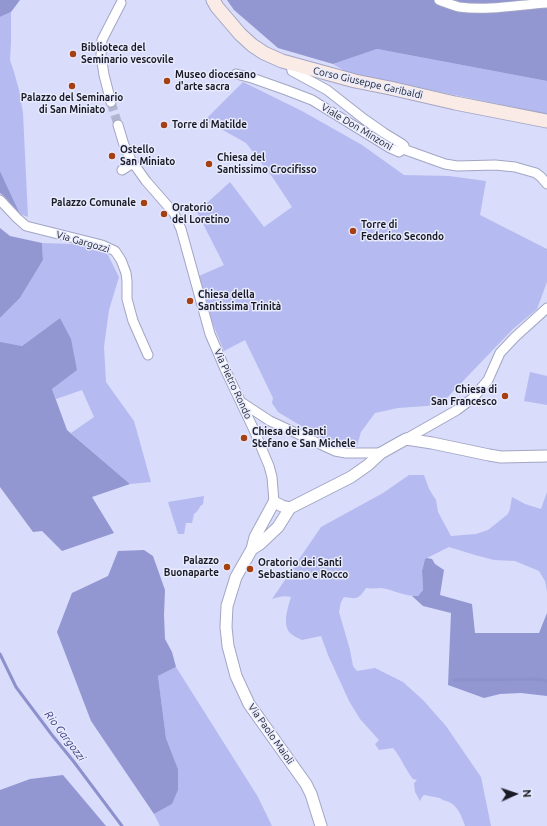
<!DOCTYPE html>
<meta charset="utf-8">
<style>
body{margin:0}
#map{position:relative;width:547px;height:826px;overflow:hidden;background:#d9dcfb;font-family:Ubuntu,sans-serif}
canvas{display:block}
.north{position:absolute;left:495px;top:774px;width:40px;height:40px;-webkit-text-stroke:3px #e8ebfd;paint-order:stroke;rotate:87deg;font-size:11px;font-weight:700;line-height:16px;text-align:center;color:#1a1b26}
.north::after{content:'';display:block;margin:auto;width:14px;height:18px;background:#1a1b26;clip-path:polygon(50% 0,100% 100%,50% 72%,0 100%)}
</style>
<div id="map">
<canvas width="547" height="826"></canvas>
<div class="north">N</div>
</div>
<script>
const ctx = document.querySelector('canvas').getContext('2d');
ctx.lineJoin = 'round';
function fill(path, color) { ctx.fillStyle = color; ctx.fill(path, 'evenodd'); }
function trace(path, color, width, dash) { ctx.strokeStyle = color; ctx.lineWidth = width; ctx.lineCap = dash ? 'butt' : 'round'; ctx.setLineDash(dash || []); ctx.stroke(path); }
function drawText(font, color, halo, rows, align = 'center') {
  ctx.font = font + ' Ubuntu,sans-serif'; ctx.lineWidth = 3; ctx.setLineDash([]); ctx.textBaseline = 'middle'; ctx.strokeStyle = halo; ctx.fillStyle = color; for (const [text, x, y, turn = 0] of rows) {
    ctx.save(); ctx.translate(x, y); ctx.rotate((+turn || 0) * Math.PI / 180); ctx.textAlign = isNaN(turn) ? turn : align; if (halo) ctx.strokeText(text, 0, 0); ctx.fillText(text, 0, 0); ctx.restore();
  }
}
fill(new Path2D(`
 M11 12V42L10 60 14 72 19 90 23 113 28 217 20 214 0 171V17Z
 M377 49 547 81V114L348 73 333 64Z
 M243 82 302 111 362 145 404 175 449 176 486 181 480 215 547 249V282L537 309 513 329 440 405 398 408 375 413 361 432 356 449 336 447 278 412 272 403 273 398 245 340 224 351 212 322 199 276 224 265 197 212 230 182 264 227 292 207 273 178 246 143 205 120Z
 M42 243 72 244 101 248 108 255 119 277 109 310 104 347 106 382 134 421 151 482 130 484 71 433 94 417 82 390 56 399 52 389 77 369 60 318 22 346 0 343V318L20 298 43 260Z
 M530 372 547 376V405L524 401Z
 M409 475H424L429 489 436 500 438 512 451 536 476 534 488 530 508 514 510 509 512 497 525 504 541 509 547 492V592L545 581 539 571 515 561 494 560 475 555 449 547 425 559 422 571 423 590 418 596C406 597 394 590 382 588 377 588 372 589 366 588 358 600 357 599 344 597L341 602 339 612 350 650 353 666 357 671 375 668 403 682 423 700 446 726 481 777 491 826H465C462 817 458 806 449 802 445 800 443 801 440 798L424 795 422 797 420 801 415 792 414 783 417 780 413 779C405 769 401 757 393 748L379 750 375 744 379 740 360 719 349 701 328 655 321 636 302 640C298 638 293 636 290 633 282 624 288 607 291 597 284 595 278 597 272 599L321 527 383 493Z
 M204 496 203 504C198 507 200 510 194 514L192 523H186L184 534H178L168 502Z
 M176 667 258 797 272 826H160L154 814 172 804 178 769 166 738 158 676Z`), '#b5baf0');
fill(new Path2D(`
 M0 0H20L11 12 0 17Z
 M227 0H547V81L377 49 333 64 278 48 234 10Z
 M0 171 20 214 4 196 0 193Z
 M0 228 10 236 42 243 43 260 20 298 0 318Z
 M60 318 71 339 77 370 52 389 67 430 130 484 92 497 114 533 62 551 42 531 33 532 0 487V342L22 346Z
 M144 550 153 556 165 590 164 615 165 639 172 652 176 667 158 676 166 738 178 769V790L172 804 154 814 91 721 57 632 72 593 108 576 118 551Z
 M427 558 432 559 435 564 444 570 440 595 472 604 475 633H539L547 613V696L521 693 500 694 484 698 448 685 451 613 423 606 412 596H418L423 590 422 571 425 559Z
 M63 775 106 826H0V790L30 779Z`), '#9297d2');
trace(new Path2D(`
 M0 654 16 687 52 735 74 762 122 826
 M454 680 539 679 547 681`), '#8c91cc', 3);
trace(new Path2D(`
 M111 102 118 125`), '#b3b5d0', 9, [9, 4.5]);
const minor = new Path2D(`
 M439 0C445 3 453 5 459 7 488 11 518 5 547 3
 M291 63 292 71 327 90 364 119 384 133 402 144 404 146 403 149
 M236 74 252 78 286 90 312 100 390 148 399 152 403 149 445 164 457 166 495 165 515 167 536 173 541 177 547 184
 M111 102 104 75 101 55 102 40 121 3
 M118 125 124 145 131 160 146 181 174 213 181 229 210 334 225 369 254 430 269 466 272 477 274 502
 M122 170 133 163
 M0 200 17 218 26 226 102 245 115 251 121 260 126 273 127 281V299L133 321 148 355
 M241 402 270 421 335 451 346 453H381
 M406 439 457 410 473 398 488 380 500 353 515 337 547 308`);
const tertiary = new Path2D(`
 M290 508 282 506 274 502 255 537 252 549 236 577 227 606 226 627 228 646 236 676 249 704 306 784 311 794 321 826
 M290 508 351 477 368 465 381 453 406 439 432 443 489 455 501 457 547 456
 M252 549 260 544 278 527 290 508`);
const secondary = new Path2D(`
 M213 0 217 7 240 34 252 45 264 53 282 61 355 81 390 88 455 103 547 121`);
trace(minor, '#a2a6c3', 11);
trace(tertiary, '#a2a6c3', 13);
trace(secondary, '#a2a6c3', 15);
trace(minor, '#fff', 9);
trace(tertiary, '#fff', 11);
trace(secondary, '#faebe6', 13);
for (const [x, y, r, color] of [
 [73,54,4,"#a54014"],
 [167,81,4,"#a54014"],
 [72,86,4,"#a54014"],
 [164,125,4,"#a54014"],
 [112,156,4,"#a54014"],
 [209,164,4,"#a54014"],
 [144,203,4,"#a54014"],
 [164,214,4,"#a54014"],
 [353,231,4,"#a54014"],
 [190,301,4,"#a54014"],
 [505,396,4,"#a54014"],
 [244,438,4,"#a54014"],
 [227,567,4,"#a54014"],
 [250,569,4,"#a54014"]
]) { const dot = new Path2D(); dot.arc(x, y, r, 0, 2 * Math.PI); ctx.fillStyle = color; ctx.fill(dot); trace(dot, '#e8ebfd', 1.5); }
drawText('bold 10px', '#1a1b26', '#e8ebfd', [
 ["Biblioteca del",81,48],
 ["Seminario vescovile",81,60],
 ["Museo diocesano",175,75],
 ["d'arte sacra",175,87],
 ["Palazzo del Seminario",72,98,"center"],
 ["di San Miniato",72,110,"center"],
 ["Torre di Matilde",172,125],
 ["Ostello",120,150],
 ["San Miniato",120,162],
 ["Chiesa del",217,158],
 ["Santissimo Crocifisso",217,170],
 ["Palazzo Comunale",136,203,"right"],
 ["Oratorio",172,208],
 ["del Loretino",172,220],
 ["Torre di",361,225],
 ["Federico Secondo",361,237],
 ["Chiesa della",198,295],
 ["Santissima Trinità",198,307],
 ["Chiesa di",497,390,"right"],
 ["San Francesco",497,402,"right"],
 ["Chiesa dei Santi",252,432],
 ["Stefano e San Michele",252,444],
 ["Palazzo",219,561,"right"],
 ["Buonaparte",219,573,"right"],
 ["Oratorio dei Santi",258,563],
 ["Sebastiano e Rocco",258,575]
], 'left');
drawText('10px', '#1a1b26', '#e8ebfd', [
 ["Corso Giuseppe Garibaldi",368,83,13],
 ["Viale Don Minzoni",357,127,31],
 ["Via Gargozzi",83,242,16],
 ["Via Pietro Rondo",233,384,65],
 ["Via Paolo Maioli",271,734,55]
]);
drawText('italic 11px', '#3b3a81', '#e8ebfd', [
 ["Rio Gargozzi",65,736,53]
]);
</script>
